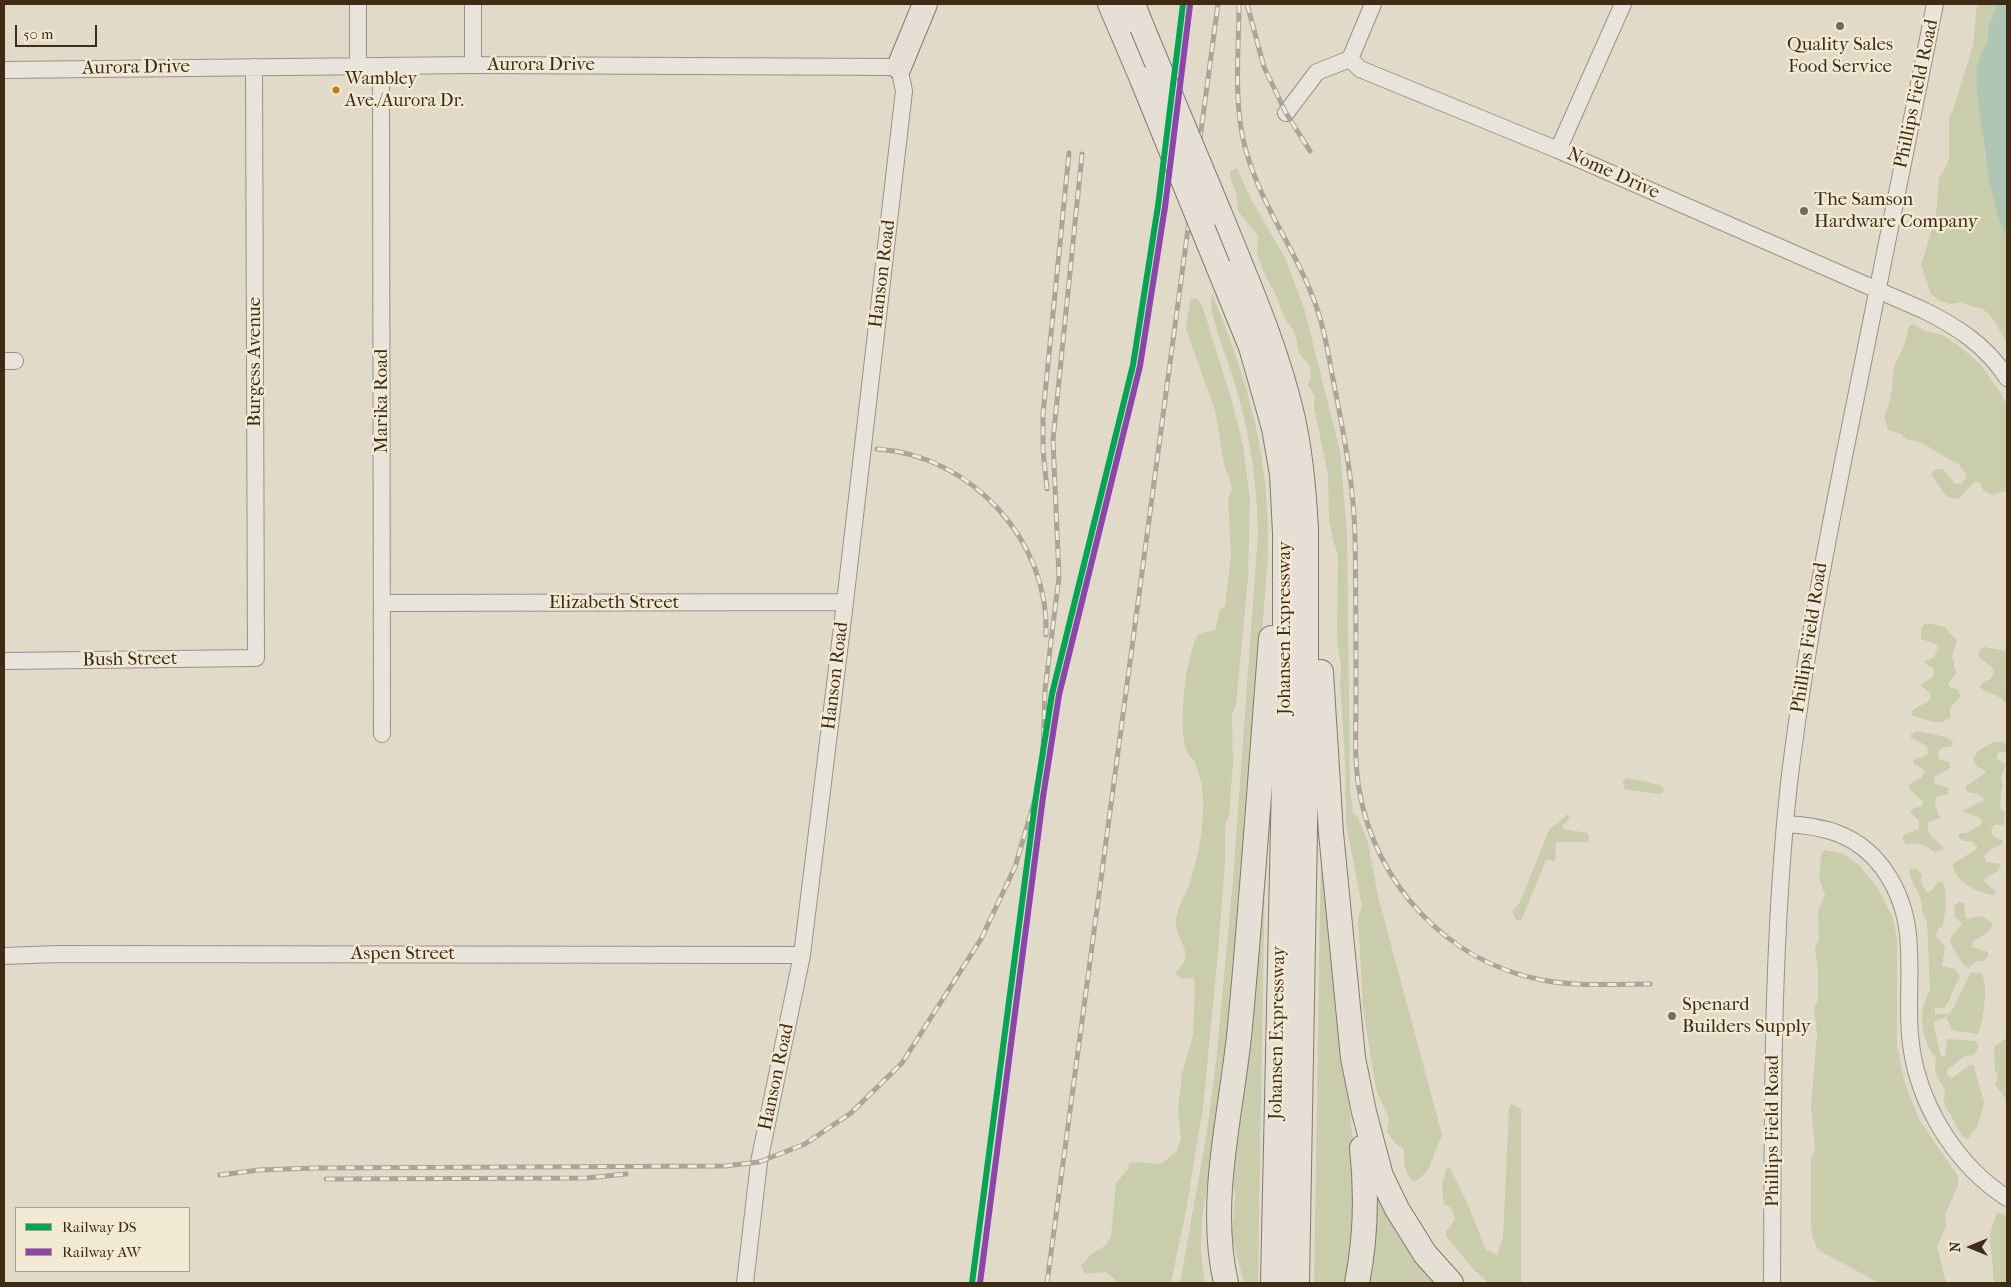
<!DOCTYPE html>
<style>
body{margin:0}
#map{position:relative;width:2011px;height:1287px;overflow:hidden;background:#e2dac8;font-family:"IM FELL French Canon",serif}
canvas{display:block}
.frame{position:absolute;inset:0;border:5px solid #402b15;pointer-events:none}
.legend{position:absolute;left:15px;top:1207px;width:175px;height:65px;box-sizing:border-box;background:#f3ead4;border:1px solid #ab9e88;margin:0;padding:6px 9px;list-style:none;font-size:15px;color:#402b15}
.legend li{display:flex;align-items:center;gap:10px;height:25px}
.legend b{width:25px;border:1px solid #ab9e88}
.north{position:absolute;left:1946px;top:1222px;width:50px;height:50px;-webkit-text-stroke:4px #f3ead4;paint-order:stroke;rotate:270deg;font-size:14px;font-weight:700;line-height:20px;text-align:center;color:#402b15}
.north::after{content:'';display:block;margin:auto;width:18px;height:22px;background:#402b15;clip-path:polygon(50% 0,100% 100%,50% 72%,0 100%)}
.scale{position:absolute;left:15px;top:25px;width:82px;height:22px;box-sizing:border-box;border:2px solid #402b15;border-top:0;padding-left:6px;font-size:15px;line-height:18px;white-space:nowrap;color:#402b15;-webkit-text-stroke:4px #f3ead4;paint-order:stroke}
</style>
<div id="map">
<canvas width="2011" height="1287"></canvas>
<div class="frame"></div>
<ul class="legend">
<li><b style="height:6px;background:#00a651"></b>Railway DS</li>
<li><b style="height:6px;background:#8e44ad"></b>Railway AW</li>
</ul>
<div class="north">N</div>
<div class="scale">50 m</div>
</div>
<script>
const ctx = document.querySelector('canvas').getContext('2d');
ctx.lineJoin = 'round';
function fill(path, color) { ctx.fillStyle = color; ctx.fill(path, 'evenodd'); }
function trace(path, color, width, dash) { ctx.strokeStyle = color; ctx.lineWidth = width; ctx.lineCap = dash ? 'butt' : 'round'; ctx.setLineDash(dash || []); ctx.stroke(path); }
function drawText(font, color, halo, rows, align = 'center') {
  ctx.font = font + ' "IM FELL French Canon",serif'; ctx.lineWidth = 4.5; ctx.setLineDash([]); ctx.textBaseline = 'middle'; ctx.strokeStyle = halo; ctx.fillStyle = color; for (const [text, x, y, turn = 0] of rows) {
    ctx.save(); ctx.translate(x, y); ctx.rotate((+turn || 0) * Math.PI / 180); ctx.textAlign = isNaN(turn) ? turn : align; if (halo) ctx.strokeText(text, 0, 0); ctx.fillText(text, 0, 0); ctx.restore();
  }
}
fill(new Path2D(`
 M1977 4H1997L1988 28 1987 41 1977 65 1985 158 1998 216 2007 240V342C1998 331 1995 316 1982 309 1976 306 1969 307 1962 302L1951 304 1940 301 1931 294 1921 265 1936 215 1939 178 1947 165 1949 156V118L1953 110 1973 45Z
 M1237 168 1251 199 1285 258 1304 308 1340 451 1347 533 1350 789 1353 813 1358 817 1368 843 1378 896 1442 1135 1428 1170 1418 1180H1412C1403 1172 1404 1160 1404 1149L1396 1144 1387 1132 1389 1119 1376 1089 1363 1008 1358 918 1362 906 1346 823 1345 761 1340 683 1341 666 1337 640 1338 555 1333 540 1329 519 1328 475 1314 407 1315 396 1308 385 1311 377 1310 366 1299 353 1295 333 1284 317 1277 297 1262 269 1257 252 1258 236 1238 211 1236 192 1231 180 1230 171Z
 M1212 293C1249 384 1270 457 1268 555L1235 982 1202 1220 1201 1252 1205 1283H1180L1206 1138 1216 1062 1233 880 1258 533C1256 461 1246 413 1222 345 1217 331 1208 306 1212 293Z
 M1197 298 1202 305 1233 405 1243 446 1250 500 1248 578 1236 705 1232 714 1233 764 1229 815 1225 825V863L1218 952 1203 1108 1187 1205 1171 1283H1118L1106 1272 1085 1274 1081 1266C1085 1262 1089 1256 1093 1253 1102 1247 1106 1248 1111 1236L1116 1183 1128 1169 1129 1163 1137 1162 1161 1164 1176 1152 1181 1139 1178 1111 1182 1073 1193 1036 1195 982 1193 978 1182 979 1177 976 1176 972C1198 951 1175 943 1176 921 1177 908 1184 897 1189 885 1199 856 1206 818 1202 787 1202 783 1196 765 1195 762 1192 758 1188 756 1186 750 1178 723 1185 659 1198 634L1215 630 1220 610 1225 606 1231 556 1228 499 1232 490 1229 476 1225 469 1215 410 1186 329 1190 299Z
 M1913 324 1925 331 1943 335 1960 347 1981 365 2000 392 2007 405V490L1992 495 1984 491 1979 482H1974L1959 499 1947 497 1932 476 1933 470 1943 469 1955 484 1961 483 1966 478V472L1962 470 1958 463C1940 457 1926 440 1907 440L1901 434 1888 430 1884 417 1891 396 1894 367 1905 343 1909 326Z
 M1927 623 1945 627 1957 641 1952 656 1956 673 1948 684 1951 688 1957 689 1961 696 1950 708V718C1937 727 1926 719 1913 716L1911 713C1914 706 1926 705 1931 699L1930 693 1920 685 1933 677 1934 669 1924 662 1934 657 1938 648 1936 644 1921 639V627Z
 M1985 647 2007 651V679L2005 684 2007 687V704L1999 697 1982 690 1980 687 1983 682 1990 679 1994 672C1992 663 1982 663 1978 655L1981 648Z
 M1917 731 1947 737 1953 742 1952 746 1941 748 1938 752 1939 759 1950 763V768L1934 777 1935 784 1949 788 1948 795H1941L1936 798 1935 805 1940 818 1929 822C1924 833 1935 840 1943 846V849C1933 856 1932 849 1924 845 1919 843 1912 844 1906 844L1902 838 1904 835 1919 829V821L1910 812 1913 808 1920 807 1924 802 1909 789 1910 784C1915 779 1925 780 1924 770L1914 764 1913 760 1925 756 1928 753 1927 746 1911 738V734Z
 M1993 742H2003L2007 745V752H1999L1996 758 2006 765 2001 777 2003 787 2001 792 2000 807 2005 813 2004 825H1995L1991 830 1993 836 2002 840 2003 843 1990 850 1984 856 1986 862 2001 864 1998 871 1983 880 1996 892 1994 895C1979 893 1956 883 1953 867V864L1978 848 1972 841H1964L1958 837 1960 833H1967L1981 825 1982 821 1978 817 1962 811 1985 800 1978 794 1967 792 1965 787 1985 773V770L1977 767 1973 759 1978 751Z
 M1628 778 1660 785 1664 789 1662 794H1659L1624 789 1623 780Z
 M1568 814 1570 818 1562 826 1563 829 1588 833 1589 842H1556L1555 861 1546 860 1521 921 1516 920 1512 912 1520 902 1549 830Z
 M1321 847 1354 1149 1356 1189 1348 1283H1314Z
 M1824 850 1842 853 1858 864 1877 887 1893 918 1897 939V1046L1905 1084 1920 1121 1958 1176V1185L1945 1215 1946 1226 1937 1246 1946 1283H1879L1818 1250 1812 1236 1811 1222V1158L1815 1149 1811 1106 1817 1034 1814 1007 1818 1000V970L1815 949 1819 939 1818 912 1825 895 1819 878 1821 855Z
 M1915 868 1922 874 1921 881 1926 892H1930L1938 883 1942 881C1948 889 1946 918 1942 927L1938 928 1936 936 1945 947 1942 966 1956 969 1960 978C1952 987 1952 1000 1944 1008H1935V1014H1949L1953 1009 1971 972 1980 973C1990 979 1983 1025 1978 1034L1952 1030 1946 1017 1933 1022 1941 1057 1945 1056 1947 1039 1976 1041 1978 1047 1974 1055 1965 1056 1947 1070V1075L1952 1078 1970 1065 1974 1066 1975 1070 1984 1103 1977 1128 1972 1132 1969 1139 1962 1136 1944 1103 1945 1090C1938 1076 1933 1077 1936 1058 1921 1041 1917 1010 1930 991L1927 922C1921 913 1923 907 1920 898 1917 888 1910 881 1909 870Z
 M1265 871 1258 1283H1244L1232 1237 1235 1194 1232 1180Z
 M1959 902 1964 903 1965 916 1967 919 1982 916 1990 921 1993 926 1987 933 1972 942V947L1988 952V957L1984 961H1977L1968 968 1962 963 1950 942V939L1961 925V922L1955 917 1954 906Z
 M2007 1038V1100L1995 1085 1998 1074 1995 1071C1995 1064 1994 1054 1994 1047Z
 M1511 1104 1521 1109V1283H1489L1473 1269 1446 1236V1232L1455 1219 1451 1208 1444 1204 1442 1185 1446 1169 1450 1168 1468 1205 1486 1250 1497 1255 1503 1238 1509 1108Z
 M1369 1162 1441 1283H1362Z
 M1997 1213 2007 1215V1283H1995L1993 1279C1994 1264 1990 1250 1990 1236 1990 1228 1995 1221 1997 1213Z`), '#c9cdab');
fill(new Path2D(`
 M1997 4H2007V240L1998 216 1989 182 1977 92V65L1987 41 1988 28Z`), '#b0c6b4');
const minor = new Path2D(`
 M358 4V66
 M1350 59 1360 69 1558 150 1923 310C1956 326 1987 346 2007 378
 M473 65V4
 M381 68 382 734
 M4 70 473 65 899 67 904 91 845 602 802 955 759 1162 745 1283
 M1286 113 1317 72 1350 59 1373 4
 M1558 150 1623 4
 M4 361H15
 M382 603 845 602
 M4 661 256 658 254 67
 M1786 824C1824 826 1857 834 1882 867 1927 927 1900 989 1913 1057 1924 1113 1959 1167 2007 1198
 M4 956 57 954 802 955
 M1772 1283C1773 1116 1771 950 1789 783 1804 658 1828 535 1853 412 1880 276 1908 140 1935 4`);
const highway = new Path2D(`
 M1110 4 1142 79
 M1133 4 1142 27
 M899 67 925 4
 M1220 214C1247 281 1277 348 1293 419 1301 455 1304 492 1306 529V771L1297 1283
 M1218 266 1251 347 1274 428 1282 474 1285 533V735L1273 1283
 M1321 672 1331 833 1353 1058 1364 1112 1381 1176 1397 1209 1425 1254 1451 1283
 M1226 1283C1207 1201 1232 1111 1240 1027 1252 898 1261 768 1271 638
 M1357 1283C1366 1238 1367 1194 1362 1148`);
trace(minor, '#999184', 18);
trace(highway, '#817a6d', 26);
trace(minor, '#e8e4db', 16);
trace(highway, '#e5dfd5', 24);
const rail = new Path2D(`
 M1239 4C1239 51 1233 101 1245 147 1259 201 1292 244 1312 295 1325 326 1329 361 1336 394 1345 441 1354 489 1355 537 1356 591 1356 645 1356 699 1356 729 1354 759 1359 789 1375 884 1447 962 1542 980 1578 987 1615 984 1650 984
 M1247 4 1264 67 1286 113 1310 151
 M877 449C971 455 1050 541 1046 635
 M1047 489 1043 450V414L1069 153
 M1043 755 1045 690 1059 577 1053 440 1082 154
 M220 1175 259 1170 316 1168 725 1166 759 1162 805 1144 851 1113 902 1063 981 939 1015 867 1036 796
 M326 1179 587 1178 626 1174
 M1047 1283 1218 4`);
trace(rail, '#aaa49b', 5);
trace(rail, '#f3ead4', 3, [9]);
const highwayBridge = new Path2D(`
 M1142 27 1220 214
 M1142 79 1218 266`);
trace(highwayBridge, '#817a6d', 26, []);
trace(highwayBridge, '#e5dfd5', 24);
trace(new Path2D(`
 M972 1283 1036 796 1052 694 1133 365 1158 206 1183 4`), '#00a651', 6);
trace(new Path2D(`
 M980 1283 1043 797 1059 695 1140 366 1165 207 1190 5`), '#8e44ad', 6);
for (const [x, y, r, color] of [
 [1840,26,5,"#796854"],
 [336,90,4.5,"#c08106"],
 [1804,211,5,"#796854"],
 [1672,1016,5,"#796854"]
]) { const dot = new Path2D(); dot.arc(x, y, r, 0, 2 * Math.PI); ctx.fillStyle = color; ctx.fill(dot); trace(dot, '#f3ead4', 2); }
drawText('18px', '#402b15', '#f3ead4', [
 ["Wambley",345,80],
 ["Ave./Aurora Dr.",345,102]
], 'left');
drawText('19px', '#402b15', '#f3ead4', [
 ["Quality Sales",1840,45,"center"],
 ["Food Service",1840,67,"center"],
 ["The Samson",1814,200],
 ["Hardware Company",1814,222],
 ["Spenard",1682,1005],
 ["Builders Supply",1682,1027]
], 'left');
drawText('19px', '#402b15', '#f3ead4', [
 ["Aurora Drive",541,65],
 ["Aurora Drive",136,68,-1],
 ["Phillips Field Road",1917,94,-78],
 ["Nome Drive",1613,174,24],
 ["Hanson Road",883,274,-83],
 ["Burgess Avenue",255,362,-90],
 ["Marika Road",382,401,-90],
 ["Elizabeth Street",614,603],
 ["Johansen Expressway",1285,628,-90],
 ["Phillips Field Road",1810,638,-81],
 ["Bush Street",130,660,-1],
 ["Hanson Road",836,676,-83],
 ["Aspen Street",403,954],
 ["Johansen Expressway",1278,1033,-89],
 ["Hanson Road",777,1077,-78],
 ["Phillips Field Road",1773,1131,-90]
]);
</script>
